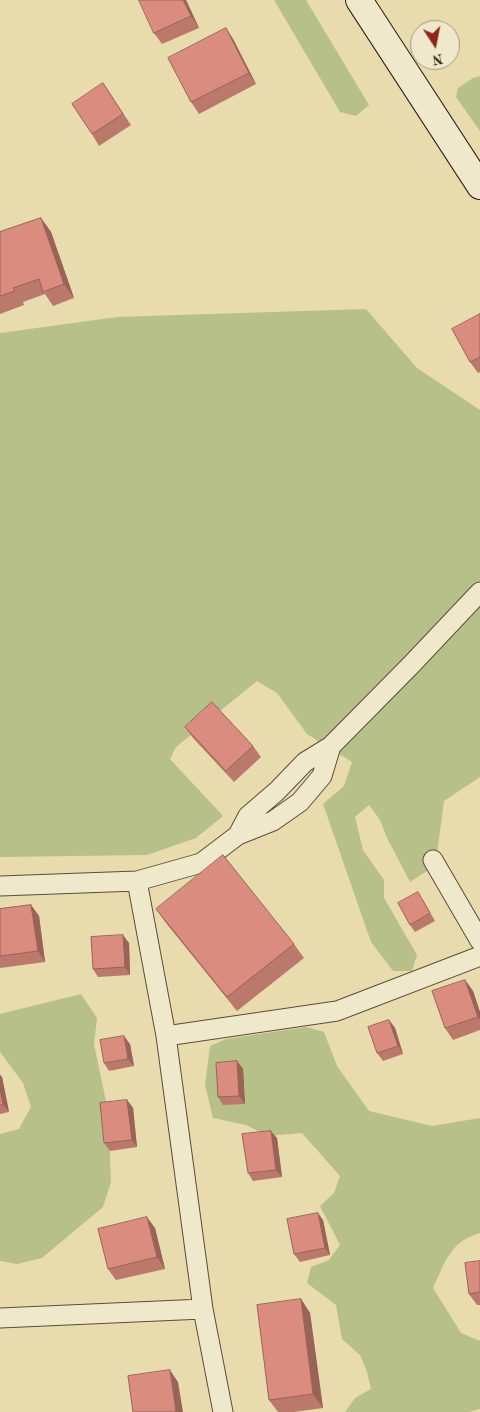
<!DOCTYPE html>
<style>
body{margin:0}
#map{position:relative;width:480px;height:1412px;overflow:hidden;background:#e8dbae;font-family:"Old Standard TT",serif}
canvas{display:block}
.north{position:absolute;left:410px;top:20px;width:50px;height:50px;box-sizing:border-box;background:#f0e8ca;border:1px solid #a29780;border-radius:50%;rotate:169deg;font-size:14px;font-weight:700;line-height:20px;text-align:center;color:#2d1e12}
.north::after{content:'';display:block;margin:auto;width:18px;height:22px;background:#8f2418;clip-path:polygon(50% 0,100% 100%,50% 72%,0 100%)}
</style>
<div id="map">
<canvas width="480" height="1412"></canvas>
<div class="north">N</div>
</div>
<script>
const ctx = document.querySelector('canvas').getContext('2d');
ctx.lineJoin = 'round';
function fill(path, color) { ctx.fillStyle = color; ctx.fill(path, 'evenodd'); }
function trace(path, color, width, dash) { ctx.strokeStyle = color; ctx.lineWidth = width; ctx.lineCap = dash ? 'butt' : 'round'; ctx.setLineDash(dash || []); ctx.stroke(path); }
fill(new Path2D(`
 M274 0H306L369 105 356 116 340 112Z
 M480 76V131L456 97 458 88 473 78Z
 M366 309 417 368 480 410V777L444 801 437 854 427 871 410 882 387 838 380 820 369 805 355 817 363 850 384 880V898L417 955 412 971H393L371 942 323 804 344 786 352 762 307 734 277 693 257 681 176 747 170 759 223 816 196 838 147 855 0 857V333L117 317Z
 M81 994 97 1018 94 1044 108 1111 111 1182 103 1207 42 1258 17 1264 0 1261V1134L19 1129 31 1107 23 1083 0 1052V1014Z
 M306 1027 324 1032 337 1066 369 1111 432 1126 480 1118V1233C450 1241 445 1263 433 1288L461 1333 480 1341V1409L469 1412H345L355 1398 371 1389 367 1372 360 1355 342 1339 336 1305 307 1283 311 1267 329 1260 340 1245 320 1206 334 1193 340 1176 302 1133 268 1136 246 1125 213 1118 205 1085 210 1046 226 1039Z`), '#b8c089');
const minor = new Path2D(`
 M331 746 411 665 480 592
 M433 860 480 941
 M0 886 137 881 201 863 238 835 273 821 300 802 322 776 331 746 305 762 277 791 248 816 238 835
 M166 1036 337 1011 480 956
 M203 1309 223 1412
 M0 1318 203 1309 166 1036 137 881`);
const secondary = new Path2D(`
 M359 0 480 186`);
trace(minor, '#5c4d39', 21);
trace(secondary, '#2d1e12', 28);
trace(minor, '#f0e8ca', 19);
trace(secondary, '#f0e8ca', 26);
fill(new Path2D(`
 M186 0 199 28 162 44 154 33Z
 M226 28 233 39 256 84 199 114 191 102Z
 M103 83 131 125 99 146 92 134Z
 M41 218 51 232 74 298 53 306 45 294 23 302 24 305 0 314V232Z
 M480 314V372L478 373 470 362Z
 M185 727 253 746 261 757 234 782 193 738Z
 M423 900 435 921 415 932 410 925Z
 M31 905 39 916 45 962 0 968V909Z
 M156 909 294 944 304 958 237 1011 166 923Z
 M129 943 130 975 98 977 93 969Z
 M465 980 473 991 480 1012V1030L453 1040 445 1028Z
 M389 1020 395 1028 403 1054 383 1061 377 1053Z
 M130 1044 134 1066 109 1071 104 1063Z
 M237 1061 243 1069 245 1104 223 1105 218 1097Z
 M0 1075 2 1077 9 1112 0 1114Z
 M127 1100 133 1108 137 1147 110 1151 104 1143Z
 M277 1138 282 1177 253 1181 248 1173Z
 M323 1220 330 1255 300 1262 294 1254Z
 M155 1228 165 1269 116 1280 108 1269Z
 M480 1261V1305H477L469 1294Z
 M301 1299 310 1313 323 1408 294 1412H278L269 1400Z`), '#bb796c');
fill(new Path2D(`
 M183 0H186L199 28 191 16Z
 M226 28 233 39 256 84 249 73Z
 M41 218 51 232 74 298 64 284Z
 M31 905 39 916 45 962 38 951Z
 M123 935 129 943 130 975 125 967Z
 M465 980 473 991 480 1012V1020L478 1017Z
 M389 1020 395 1028 403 1054 398 1046Z
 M124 1036 130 1044 134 1066 128 1059Z
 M237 1061 243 1069 245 1104 239 1096Z
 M0 1075 2 1077 9 1112 3 1104 0 1088Z
 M127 1100 133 1108 137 1147 132 1140Z
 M271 1131 277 1138 282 1177 276 1170Z
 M318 1213 323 1220 330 1255 325 1248Z
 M147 1217 155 1228 165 1269 157 1257Z
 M301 1299 310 1313 323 1408 313 1394Z
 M170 1370 178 1382 183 1412H176Z`), '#996358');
const building = new Path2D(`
 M139 0H183L191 16 154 33Z
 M226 28 249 73 191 102 168 58Z
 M103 83 123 114 92 134 72 104Z
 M41 218 64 284 43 292 39 279 13 288 15 291 0 296V232Z
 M480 314V357L470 362 452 329Z
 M212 702 253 746 226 771 185 727Z
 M223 855 294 944 227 997 156 909Z
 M418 892 430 913 410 925 398 903Z
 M31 905 38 951 0 956V909Z
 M123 935 125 967 93 969 91 937Z
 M465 980 478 1017 445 1028 432 991Z
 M389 1020 398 1046 377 1053 368 1027Z
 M124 1036 128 1059 104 1063 100 1040Z
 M237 1061 239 1096 218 1097 216 1063Z
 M0 1088 3 1104 0 1105Z
 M127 1100 132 1140 104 1143 100 1103Z
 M271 1131 276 1170 248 1173 242 1134Z
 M318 1213 325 1248 294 1254 287 1219Z
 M147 1217 157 1257 108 1269 98 1229Z
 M480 1261V1292L469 1294 465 1263Z
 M301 1299 313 1394 269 1400 257 1305Z
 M170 1370 176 1412H133L128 1376Z`);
fill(building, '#da8d7e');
trace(building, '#996358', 1);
</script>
